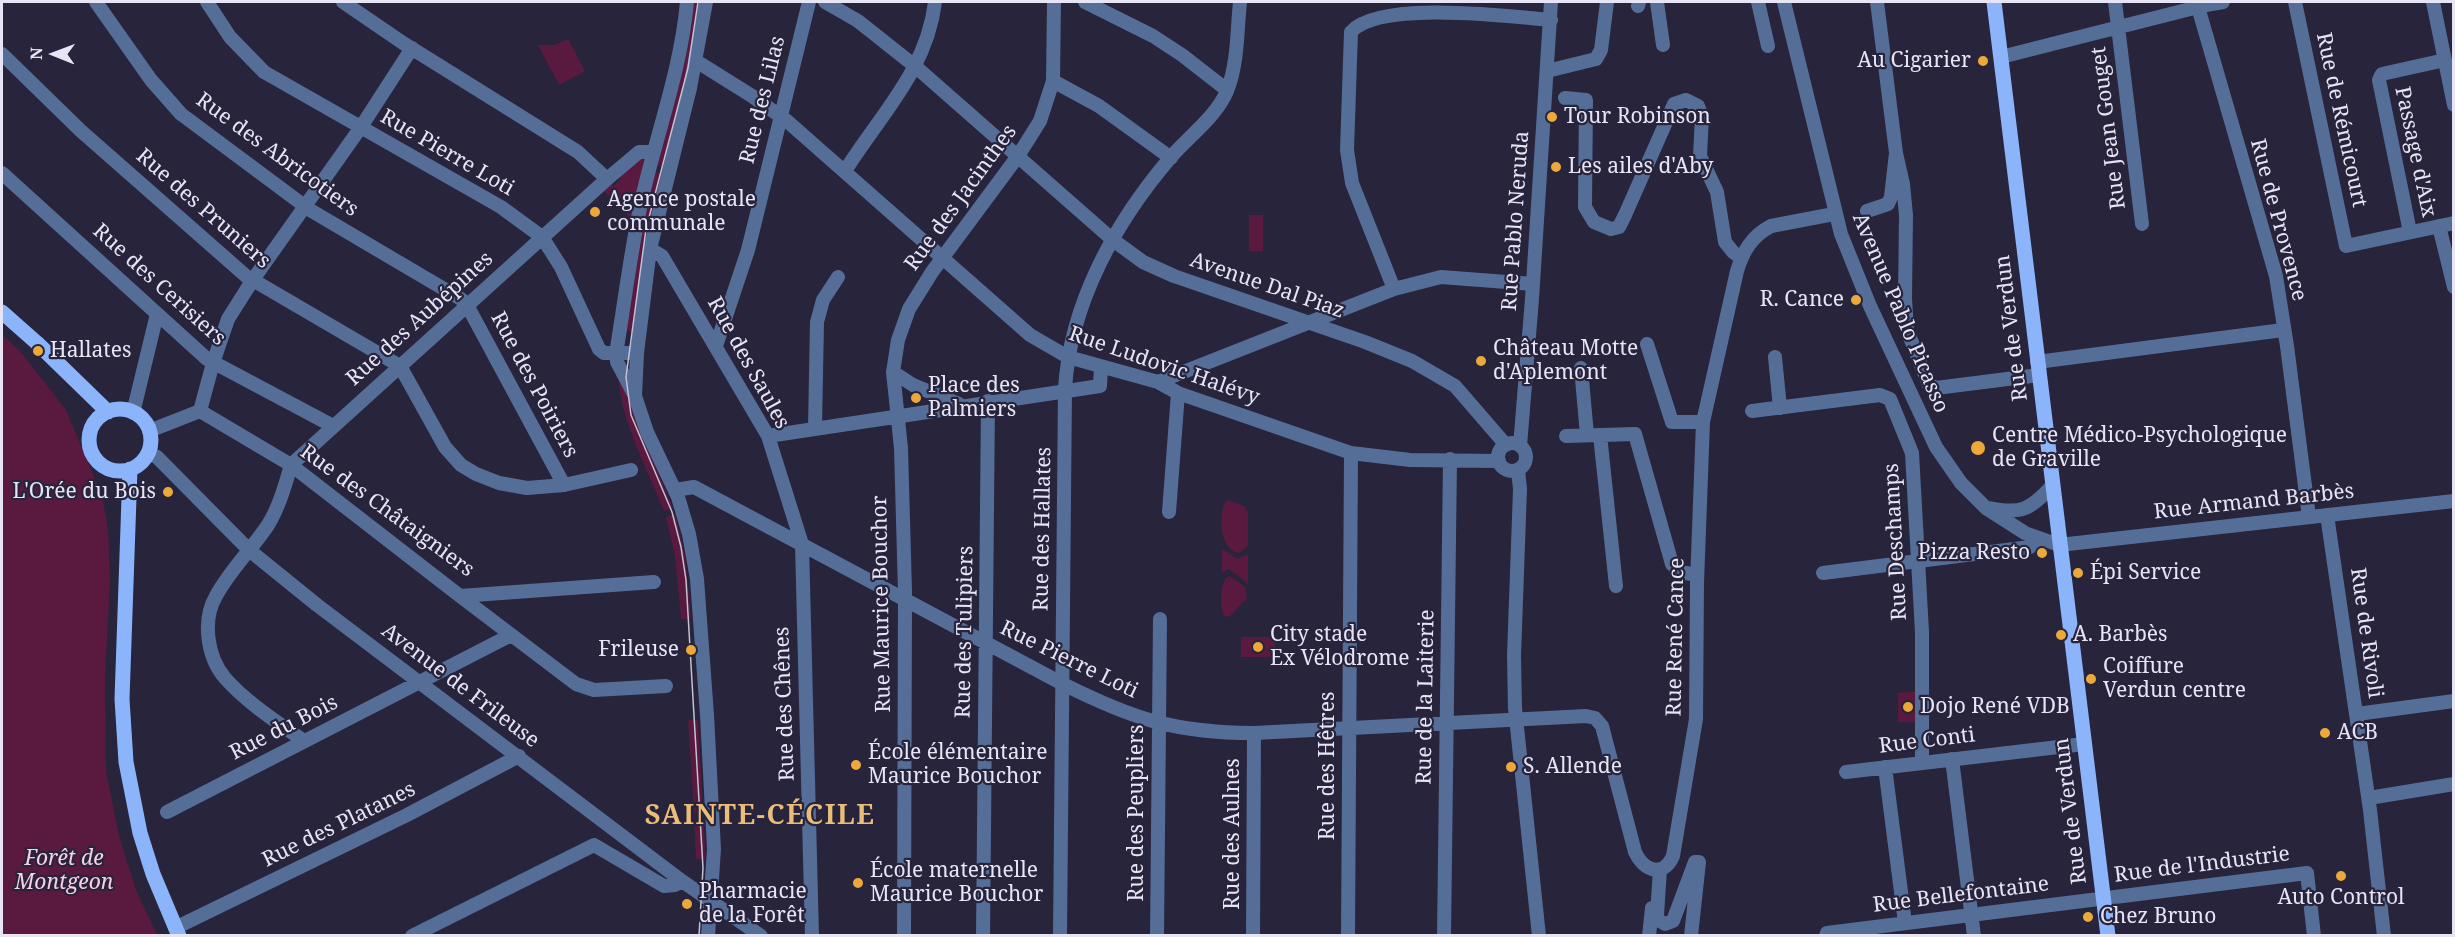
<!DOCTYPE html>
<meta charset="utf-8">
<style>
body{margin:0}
#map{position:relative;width:2455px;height:937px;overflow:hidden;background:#27243c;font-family:"Noto Serif",serif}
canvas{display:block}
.frame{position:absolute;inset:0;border:3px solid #e7e5f5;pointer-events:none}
.north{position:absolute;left:24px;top:24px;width:60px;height:60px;-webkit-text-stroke:4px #27243c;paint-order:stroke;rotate:271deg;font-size:16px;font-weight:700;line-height:24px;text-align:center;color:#e7e5f5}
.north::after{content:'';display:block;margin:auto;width:21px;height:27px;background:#e7e5f5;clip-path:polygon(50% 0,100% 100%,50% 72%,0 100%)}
</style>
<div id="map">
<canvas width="2455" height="937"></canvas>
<div class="frame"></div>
<div class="north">N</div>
</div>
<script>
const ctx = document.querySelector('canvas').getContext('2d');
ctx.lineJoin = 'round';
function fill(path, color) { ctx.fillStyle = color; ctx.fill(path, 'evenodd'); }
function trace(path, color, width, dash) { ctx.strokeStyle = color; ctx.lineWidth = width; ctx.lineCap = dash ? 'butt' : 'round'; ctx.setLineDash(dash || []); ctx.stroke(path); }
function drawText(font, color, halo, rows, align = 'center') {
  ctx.font = font + ' "Noto Serif",serif'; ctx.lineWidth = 4.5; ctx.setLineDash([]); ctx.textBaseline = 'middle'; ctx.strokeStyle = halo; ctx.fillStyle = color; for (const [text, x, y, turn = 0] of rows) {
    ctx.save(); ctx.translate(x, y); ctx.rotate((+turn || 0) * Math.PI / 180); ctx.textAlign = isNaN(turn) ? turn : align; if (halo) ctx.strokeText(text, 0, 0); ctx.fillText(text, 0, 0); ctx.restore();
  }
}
fill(new Path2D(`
 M690 2H701L696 39 664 167 654 164Z
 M568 39 585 71 559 85 538 45H555Z
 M640 157 646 159 632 220 602 189 610 182 614 186 621 178 618 175Z
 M652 171 662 174 647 237 633 332 623 330Z
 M1249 215H1263V251H1249Z
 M2 335 20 351 66 410 102 496 108 529 110 580 105 676 106 771 119 836 136 890 157 935H2Z
 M618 374 629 391 643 437 673 508 664 511C646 465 621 423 618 374Z
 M1228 500 1244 506 1248 512V546L1239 553C1219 550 1217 508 1228 500Z
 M675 514 685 556 691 619H681L675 556 666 517Z
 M1222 549 1237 559 1248 554V584L1229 569 1222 573Z
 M1230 576 1245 587 1247 598 1230 616 1225 617C1219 609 1220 586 1226 578Z
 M1241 637H1275V657H1241Z
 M1918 691 1917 722H1898V693Z
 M688 720H698L703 812 694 813Z
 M704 820 705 859H696L694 821Z`), '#5a1a3f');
trace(new Path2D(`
 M96 2 151 80 181 114 310 210 461 299 467 305 564 485
 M207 2 230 37 264 72 501 207 542 237 561 267 599 349 604 353H637
 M343 2 403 43 578 152 607 179
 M706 2 690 88 650 249 637 353 635 396 647 432 678 497 689 534 697 579 707 715 714 849 708 936
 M825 2 858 21 916 67 1113 240 1143 262 1174 276 1365 342 1412 361 1455 386 1506 445
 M1085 2 1153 36 1182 55 1227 90
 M1657 2 1663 45
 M1758 2 1768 46
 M1784 2 1841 234 1870 306 1936 447 1961 483 1986 508 2025 533 2059 545 2454 501
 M2115 2 2142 224
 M2295 2 2346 246 2454 223
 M2433 2 2454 105
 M2206 5 2223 2
 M1638 6 1639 2
 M2198 7 2276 276 2287 346 2309 517
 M2 54 81 131 246 276 400 366 445 447 461 465 476 474 499 483 527 488 564 485 631 470
 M2001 57 2206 5V2
 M696 61 752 96 787 121 1030 335 1068 357 1158 382 1178 393 1351 453 1410 460 1499 461
 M1547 71 1596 59 1601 50 1607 2
 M1053 81 1099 106 1171 158
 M1565 98 1586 100 1585 207 1594 222 1611 229 1619 227 1625 215 1674 104 1686 100 1698 106 1702 116 1700 156 1717 192 1725 242 1733 252 1741 258
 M1896 153 1903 184 1906 215 1905 299 1907 330 1929 385 1936 388 2039 375
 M845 171C880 115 927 70 935 2
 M2 173 207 359 333 426
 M1867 211 1888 204 1891 197 1896 153 1877 2
 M2439 226 2454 287
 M2410 232 2379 80 2382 74 2445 60
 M650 249 662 256 768 436 802 544 812 936
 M1394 289 1352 183 1347 150 1351 32C1378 0 1507 16 1551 20
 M1647 344 1672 422H1703
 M716 346 748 250 809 2
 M1775 357 1780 408
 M2037 362 2283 330
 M1581 368 1587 435
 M893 372 913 385 959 404
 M1158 382 1394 289 1441 277 1533 284
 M634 394 617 362 616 354C625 300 631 247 643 194 658 130 681 68 687 2
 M200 411 291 465 460 596 654 582
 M200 411 213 363 228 319 252 281 361 127 412 48
 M1752 411 1880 395 1890 399 1912 453 1922 632V762
 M133 413 157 314
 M815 428 817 322 823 300 838 277
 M149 431 200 411
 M1600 435 1616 586
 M768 436 1100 386 1101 367
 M1566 436 1635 434 1672 564 1680 572 1697 575
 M1498 457a14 14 0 1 1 28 0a14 14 0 1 1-28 0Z
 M1520 446 1532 299 1551 2
 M148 453 157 457 249 550 317 605 682 881 761 936
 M1518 470 1520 489 1514 656 1515 708 1539 936
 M675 490 694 487 1063 684C1133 719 1175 733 1254 733L1586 716 1595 718 1602 726 1635 852C1643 870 1663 879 1673 856L1696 719 1697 583 1703 422 1737 271C1743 251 1752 236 1771 226L1834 214
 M1989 508C2021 515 2031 509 2052 486
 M1169 512 1178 393
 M2327 515 2370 810 2384 936
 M1823 573 2030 547 2039 538
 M460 596 576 684 594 690 666 686
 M2357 714 2454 701
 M304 741C277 722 247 703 225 678 207 657 202 620 216 596 230 570 252 549 268 525 279 507 285 486 291 465L607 179 639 152H654
 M1952 759 1974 936
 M1885 767 1905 923
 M1846 772 2084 744
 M2369 798 2454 784
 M167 812 511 635
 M1660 869 1657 915 1658 920 1665 924 1673 921 1695 862H1699L1691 936
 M175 928 407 815 519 756
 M412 936 594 845 664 886 675 885 682 881
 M904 936 905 592 901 448 893 372 898 340 909 309 932 272 1018 156 1040 121 1053 81 1054 2
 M983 936 988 401
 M1060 936 1065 389C1070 303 1116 221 1171 157 1189 136 1216 117 1227 91 1238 64 1237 30 1240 2
 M1157 936 1160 619
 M1253 936 1254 733
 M1348 936 1351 453
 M1444 936 1450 459
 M1649 936 1652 908
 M1826 936 1827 933 2307 873 2314 936`), '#556e98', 14);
trace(new Path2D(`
 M1994 2 2108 936
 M2 312 37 343 108 412
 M89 440a31 31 0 1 1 62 0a31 31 0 1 1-62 0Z
 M130 469 122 699 126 762 140 833 153 874 179 936`), '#8bb4fa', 15);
trace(new Path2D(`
 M698 2 688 68 646 229 626 377 631 415 672 512 681 547 686 580 703 868 699 936`), '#c4c2d3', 1.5);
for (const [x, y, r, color] of [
 [1983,61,6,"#eca93a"],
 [1552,117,6,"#eca93a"],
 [1556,167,6,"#eca93a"],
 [595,212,6,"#eca93a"],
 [1856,300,6,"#eca93a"],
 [38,351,6,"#eca93a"],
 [1481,361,6,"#eca93a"],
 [916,398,6,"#eca93a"],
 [1978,448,8,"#eca93a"],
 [168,492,6,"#eca93a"],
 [2042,553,6,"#eca93a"],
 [2078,573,6,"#eca93a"],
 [2061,635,6,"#eca93a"],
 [1258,647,6,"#eca93a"],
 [691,650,6,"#eca93a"],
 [2091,679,6,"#eca93a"],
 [1908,707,6,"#eca93a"],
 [2325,733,6,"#eca93a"],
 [856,765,6,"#eca93a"],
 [1511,767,6,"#eca93a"],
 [2341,876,6,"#eca93a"],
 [858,883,6,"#eca93a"],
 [687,904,6,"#eca93a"],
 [2088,917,6,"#eca93a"]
]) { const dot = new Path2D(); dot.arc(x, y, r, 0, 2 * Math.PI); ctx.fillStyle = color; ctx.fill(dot); trace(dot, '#27243c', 2); }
drawText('21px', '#e7e5f5', '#27243c', [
 ["Au Cigarier",1971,61,"right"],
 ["Tour Robinson",1564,117],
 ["Les ailes d'Aby",1568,167],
 ["Agence postale",607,200],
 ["communale",607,224],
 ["R. Cance",1844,300,"right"],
 ["Château Motte",1493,349],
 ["d'Aplemont",1493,373],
 ["Hallates",50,351],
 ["Place des",928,386],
 ["Palmiers",928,410],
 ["Centre Médico-Psychologique",1992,436],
 ["de Graville",1992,460],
 ["L'Orée du Bois",156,492,"right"],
 ["Pizza Resto",2030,553,"right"],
 ["Épi Service",2090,573],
 ["City stade",1270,635],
 ["Ex Vélodrome",1270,659],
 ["A. Barbès",2073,635],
 ["Frileuse",679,650,"right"],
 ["Coiffure",2103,667],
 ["Verdun centre",2103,691],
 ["Dojo René VDB",1920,707],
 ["ACB",2337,733],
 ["École élémentaire",868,753],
 ["Maurice Bouchor",868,777],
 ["S. Allende",1523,767],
 ["École maternelle",870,871],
 ["Maurice Bouchor",870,895],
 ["Pharmacie",699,892],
 ["de la Forêt",699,916],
 ["Auto Control",2341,898,"center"],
 ["Chez Bruno",2100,917]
], 'left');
drawText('21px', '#e7e5f5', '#27243c', [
 ["Rue des Lilas",763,100,-76],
 ["Rue de Rémicourt",2341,120,78],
 ["Rue Jean Gouget",2109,128,-97],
 ["Passage d'Aix",2415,152,78],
 ["Rue Pierre Loti",447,153,30],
 ["Rue des Abricotiers",277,155,36],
 ["Rue des Jacinthes",961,198,-54],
 ["Rue des Pruniers",203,209,41],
 ["Rue de Provence",2278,220,75],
 ["Rue Pablo Neruda",1516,221,-86],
 ["Rue des Cerisiers",159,285,42],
 ["Avenue Dal Piaz",1267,286,19],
 ["Avenue Pablo Picasso",1900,313,67],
 ["Rue des Aubépines",420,319,-42],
 ["Rue de Verdun",2012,328,-97],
 ["Rue des Saules",748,363,61],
 ["Rue Ludovic Halévy",1164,366,19],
 ["Rue des Poiriers",534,385,62],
 ["Rue Armand Barbès",2254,502,-6],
 ["Rue des Châtaigniers",387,511,36],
 ["Rue des Hallates",1043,529,-89],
 ["Rue Deschamps",1896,542,-93],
 ["Rue Maurice Bouchor",882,604,-91],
 ["Rue des Tulipiers",965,632,-89],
 ["Rue de Rivoli",2366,633,82],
 ["Rue René Cance",1676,637,-89],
 ["Rue Pierre Loti",1069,660,26],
 ["Avenue de Frileuse",460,686,37],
 ["Rue de la Laiterie",1426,697,-89],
 ["Rue des Chênes",785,704,-92],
 ["Rue du Bois",284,728,-27],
 ["Rue Conti",1927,741,-7],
 ["Rue des Hêtres",1328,766,-90],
 ["Rue de Verdun",2071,811,-97],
 ["Rue des Peupliers",1137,813,-90],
 ["Rue des Platanes",339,825,-26],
 ["Rue des Aulnes",1233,834,-90],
 ["Rue de l'Industrie",2202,865,-7],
 ["Rue Bellefontaine",1961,895,-7]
]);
drawText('italic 21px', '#fad0e4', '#27243c', [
 ["Forêt de",64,859],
 ["Montgeon",64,883]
]);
ctx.letterSpacing = '1.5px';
drawText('bold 27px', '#ebbd7a', '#27243c', [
 ["SAINTE-CÉCILE",760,816]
]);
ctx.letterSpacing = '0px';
</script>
